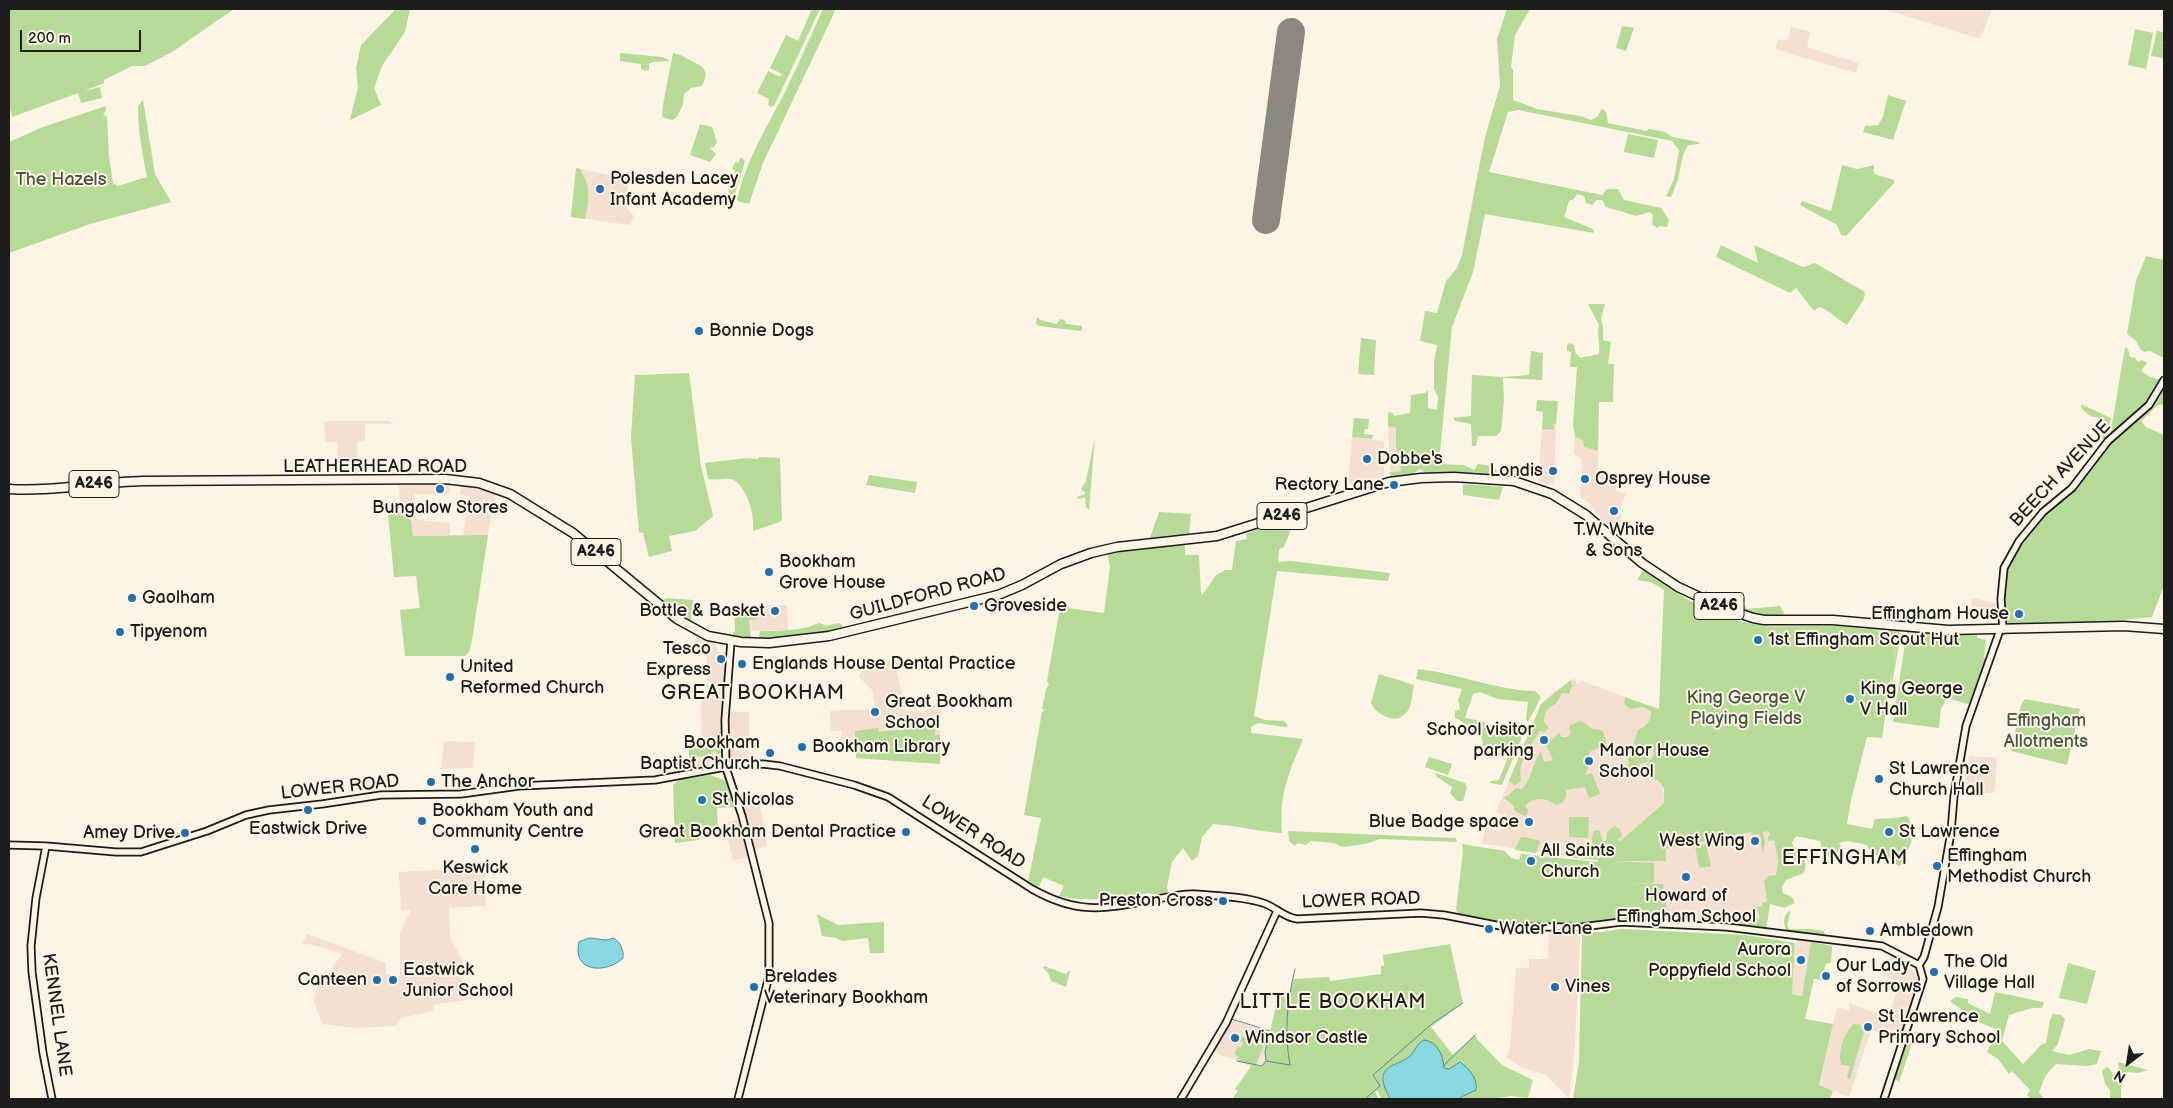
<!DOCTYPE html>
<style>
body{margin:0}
#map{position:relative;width:2173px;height:1108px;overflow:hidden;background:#fcf5e5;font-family:"Balsamiq Sans",sans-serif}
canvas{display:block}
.frame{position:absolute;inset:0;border:10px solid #1c1c1c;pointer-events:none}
.north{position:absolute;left:2103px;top:1038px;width:50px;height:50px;-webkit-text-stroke:4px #fcf5e5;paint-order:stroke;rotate:211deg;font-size:14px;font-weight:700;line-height:20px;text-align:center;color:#1c1c1c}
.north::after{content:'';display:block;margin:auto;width:18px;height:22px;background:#1c1c1c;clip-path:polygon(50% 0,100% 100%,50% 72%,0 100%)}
.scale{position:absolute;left:20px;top:30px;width:121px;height:22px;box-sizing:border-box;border:2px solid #1c1c1c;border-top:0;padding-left:6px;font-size:15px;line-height:18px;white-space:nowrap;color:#1c1c1c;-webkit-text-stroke:4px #fcf5e5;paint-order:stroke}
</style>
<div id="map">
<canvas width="2173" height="1108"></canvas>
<div class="frame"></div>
<div class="north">N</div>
<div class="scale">200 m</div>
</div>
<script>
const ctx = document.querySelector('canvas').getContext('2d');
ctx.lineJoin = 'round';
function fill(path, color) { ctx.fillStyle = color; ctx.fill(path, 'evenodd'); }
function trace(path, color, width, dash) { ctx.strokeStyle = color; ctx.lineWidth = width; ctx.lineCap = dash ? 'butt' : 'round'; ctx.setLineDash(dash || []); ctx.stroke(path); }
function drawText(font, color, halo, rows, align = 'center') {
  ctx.font = font + ' "Balsamiq Sans",sans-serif'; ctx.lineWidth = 4; ctx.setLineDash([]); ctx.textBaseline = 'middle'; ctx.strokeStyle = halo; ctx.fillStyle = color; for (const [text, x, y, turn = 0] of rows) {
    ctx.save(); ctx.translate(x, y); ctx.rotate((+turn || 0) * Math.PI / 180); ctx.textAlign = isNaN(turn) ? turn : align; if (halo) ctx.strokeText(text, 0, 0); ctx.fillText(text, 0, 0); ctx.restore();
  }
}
fill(new Path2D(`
 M1884 9H1992L1980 39Z
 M1791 27 1810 32 1807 47 1858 63 1856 73 1775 49 1778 39 1787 41Z
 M576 168 628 179 627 208 634 216 630 225 571 217Z
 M324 421H389L393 424H365V441L357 442 358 476H338L337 442H326Z
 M1553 424H1556L1554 485 1538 481 1542 429 1552 431Z
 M1388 426 1396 428V447L1401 471H1390Z
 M1352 437 1384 441V476L1348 484Z
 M1575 437 1583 440 1584 447 1598 451V468L1617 483 1615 491 1626 493 1620 511 1622 520 1616 526 1602 521 1588 502 1580 497 1582 460 1574 454Z
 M399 483 450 484V494H414L417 520 450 523V535L413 536 400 516Z
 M461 485 474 486 495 493 488 535H463L469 496 460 495Z
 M1972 598 2000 604 1999 610H1993L1989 620 1970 616Z
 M787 605 788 630 749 631V620L758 619V606Z
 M696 638 715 643 719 652H727L723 712H749V761L692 770 689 768V749L702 747 701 698 707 697V651H693Z
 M864 659 880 664 894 660 906 711 923 712 941 701 940 764 856 758 857 744 843 743 842 748H838L842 731H831L830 711 876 709 872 690 859 677Z
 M1574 678 1577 684 1582 681 1659 710 1664 803 1598 860 1572 858 1481 843 1486 828 1499 831 1506 815 1496 812 1541 704 1554 692Z
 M444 741 475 742 473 768 441 769Z
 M1969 756 1997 758 1995 789 1993 793 1963 792Z
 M747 793 750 802 759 799 767 846 749 852V857L733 860 724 824 744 817 738 796Z
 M1776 827 1775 844 1778 860 1766 929 1684 922 1680 920 1670 919 1605 921 1463 888 1515 882 1604 861H1666V849Z
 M484 868 486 906 449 908 450 937 463 962 462 976 467 1000 433 1005V1011L401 1018 395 1026 354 1028 326 1024 322 1025 314 1001 316 990 342 954 314 945 302 944 307 934 386 963V975H393V978H398L400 975V932L411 910H401L399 872Z
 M1549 930 1581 932 1574 1060 1569 1099 1546 1075 1522 1068 1506 1057 1510 1049 1516 968H1529V959H1548Z
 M1796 939 1811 942 1802 996 1792 994Z
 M1891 954 1912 969 1918 980 1917 987 1900 1035 1896 1034 1895 1038 1871 1030 1849 1097 1819 1086 1837 1007 1849 1011V1003L1888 1018 1900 982 1881 975Z
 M1232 1019 1268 1032 1265 1052 1266 1060 1262 1066 1252 1065 1251 1066 1213 1052Z`), '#f5dfd0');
fill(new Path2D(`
 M9 9H234L172 52 145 66H132L104 80V83L84 91 100 87 102 98 81 103 78 93 12 117 11 111H9Z
 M393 9H410L405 32 382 66 374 88 381 105 350 120 358 87 356 68 361 45 394 11Z
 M812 9H820L774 106 771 107 768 105 769 99 757 93 768 71 780 77 782 74 770 68 786 35 798 41Z
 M823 9H836L763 163 749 204 737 201C745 163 765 130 783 96 797 67 810 38 823 9Z
 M1507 9H1530L1515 35 1511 67 1513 70V100L1537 109 1580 116 1591 120 1597 117 1602 109 1606 112 1608 123 1646 131 1649 129 1665 132 1672 137 1699 142V144L1688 145 1683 155 1678 180 1671 197 1666 196 1674 179 1679 150 1672 141 1518 110 1508 112 1489 172 1602 195 1607 189H1618L1624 200 1661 208 1669 220 1667 227 1660 226 1657 228 1652 224 1653 215 1650 212 1636 216 1606 207 1602 200H1596L1593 205 1586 203 1584 196 1577 194 1574 199 1569 201 1564 217 1593 229 1594 233 1485 214 1473 272 1452 327 1440 452 1438 453 1436 462 1438 464 1463 465 1474 470 1478 464 1493 466 1497 471 1496 474 1495 476 1480 475 1474 472V475L1427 474 1420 469 1413 474 1392 478 1389 472 1401 471 1396 447V428L1388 426V412L1393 413 1394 416 1410 413 1411 395 1425 393 1428 390V408L1437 410 1438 397 1434 389V362L1437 345 1420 341 1425 311 1437 313 1446 281 1457 268 1462 255 1485 137 1500 86 1497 39Z
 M1622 26 1634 28 1626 51 1616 48Z
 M2135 29 2153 33 2146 69 2128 65Z
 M2157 30 2164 33V42H2160L2164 43V58L2151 56Z
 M620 53 662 57 669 60V61L652 62 649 64V70L645 71 641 69V64L620 61Z
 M673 53C679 54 683 56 688 59 701 66 711 68 702 86L691 88 684 94 683 105 676 118 672 120 662 117 663 105Z
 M1888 95 1906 101 1893 140 1863 132 1865 126 1878 125 1883 117Z
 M143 100 155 174 171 202 90 224 9 253V142L43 127 106 106V111L103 114 107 117 109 156 113 183 118 186 147 177C142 152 138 130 138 106Z
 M700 124 712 127 717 142 714 147 710 148 716 154 710 162 690 155Z
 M1628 134 1658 140 1654 158 1624 152Z
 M741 157 745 161 733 200 728 199 729 186 735 171 732 169 735 162 738 163Z
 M1842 165 1857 169 1874 165V174L1894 180V183L1846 236 1841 235 1837 225 1800 205 1802 201 1830 211 1832 208Z
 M576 168 581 169C581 175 585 176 586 181 590 192 588 207 585 219L571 217Z
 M1721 245 1758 263 1754 245 1803 267 1815 263 1865 292 1864 299 1847 325C1838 320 1828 309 1819 307L1814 311 1796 288 1790 293 1716 257Z
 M2146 256 2164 260V358L2150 351 2145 352 2141 350 2136 341 2127 334 2136 281Z
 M1588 304H1605L1601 318 1603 327V340L1611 342 1608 364H1614L1613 402H1599L1598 451 1584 447 1583 440 1575 437 1573 425 1577 367H1570L1571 352 1567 351V345L1570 343 1574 345 1575 352 1580 358 1599 354C1601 343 1596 337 1599 325Z
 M1037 317 1040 320 1057 324 1060 319 1064 320 1067 324 1082 326V330L1080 331 1039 326 1036 324Z
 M1361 338 1376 340 1374 375 1358 374Z
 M2125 347 2128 349 2130 357 2135 358 2138 362 2142 360 2147 363 2141 371 2150 377 2161 380 2164 375V404L2158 405 2141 421 2146 427 2164 435V585L2152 617 2122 620 2110 624 2004 623 2005 575 2007 567 2018 547 2042 518 2043 514 2068 494 2110 437Z
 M1531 351 1543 353 1542 380 1503 378 1504 400 1501 431 1496 436H1478L1476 446H1472L1471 424 1455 421 1453 418 1471 416 1472 375 1503 377 1529 375Z
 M689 373 701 466 713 516 695 531 669 536 672 551 649 557 643 533 639 532 631 438 635 375Z
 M1537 400 1558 401 1556 424H1553L1554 430 1542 429 1543 412 1536 411Z
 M2081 404 2111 418 2105 442 2099 432 2104 421 2101 417C2093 419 2088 415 2082 409Z
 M1354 418 1369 419 1368 429H1365L1364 434 1373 435 1372 439 1352 437Z
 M1095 437 1089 510 1086 507 1085 497 1078 499 1077 497 1085 494V492L1081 489 1086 481Z
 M759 457 780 458 782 519 780 522 753 531C755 516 747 484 731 479 725 477 717 481 708 479L705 463 747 458 758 459Z
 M869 475 917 482 915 493 866 485Z
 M1463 484 1503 487 1499 500 1463 495Z
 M400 509 401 516 410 515 413 536 488 535 472 640 469 652 465 656H405L400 610 420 608 416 576 394 577 388 514Z
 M1159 512 1191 514 1189 537 1150 538Z
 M1291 516 1293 524 1284 547 1279 549 1278 562 1291 561 1390 573 1388 581 1277 571 1254 716 1265 720 1284 721 1288 726 1285 727 1258 723 1251 727V733L1303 739C1288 775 1279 793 1282 833 1258 832 1236 825 1213 824L1202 837 1198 856 1192 861 1183 848 1172 862 1167 887 1168 892 1152 895 1150 893C1119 897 1090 903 1059 896L1064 886 1043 877 1039 887 1028 882 1041 818 1024 815 1042 712 1045 710 1042 709 1046 689 1049 685 1047 681 1060 607 1104 613 1110 567 1107 551 1117 550 1118 552 1122 551 1124 548 1182 543 1185 545V555H1199L1201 594H1203L1216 575 1225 570H1232L1236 541 1247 539 1246 534Z
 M1644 569C1678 598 1722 621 1766 626 1791 629 1877 618 1892 640 1900 652 1889 682 1887 695L1888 697 1882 738 1867 737 1851 800 1847 824 1872 829 1875 819C1886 818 1895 819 1906 816L1909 818C1915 847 1911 841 1900 866L1871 853 1867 845 1848 841 1839 843C1844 851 1844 854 1838 861L1832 859 1823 852 1820 841 1796 836 1792 843C1798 857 1810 856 1804 873L1786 880 1782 887 1783 893 1792 897 1795 903 1784 908 1770 904 1766 929 1733 925V923L1760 919 1758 910 1753 911V908L1762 906V903L1767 902 1764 880 1767 879 1768 876 1776 875 1778 860 1774 840 1768 841V836H1770L1769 831 1763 832 1765 843 1763 853 1759 834 1753 835 1751 832 1666 849V861H1612L1654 863V883H1622L1663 884 1668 917 1603 920 1605 921 1596 924 1510 926 1460 917 1456 910 1463 851 1462 844 1505 851 1511 858 1519 860 1521 854 1598 862V860L1566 857 1572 853 1599 857V852C1592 847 1590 839 1594 831L1599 830 1603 841H1606L1607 832 1614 826 1620 829 1622 836 1618 839 1619 842 1664 803V788L1658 780 1647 778 1643 775 1644 767 1649 762 1639 764 1641 773 1621 776 1619 767 1629 765 1627 755 1647 752 1649 762 1654 754 1651 747 1637 750 1634 742 1638 730C1647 725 1651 722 1651 711L1642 707 1630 709 1624 704 1625 697 1659 709 1664 590 1651 582 1637 580Z
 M1705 590 1713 596 1743 603 1747 609 1780 606 1784 613 1783 615C1775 616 1768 618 1759 616 1741 613 1723 605 1706 598L1712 599 1706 595Z
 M667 598 693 600 691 623 660 601Z
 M734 606H758V619L749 620 751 638H733V632H735Z
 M1823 622 1899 630 1900 632H1895L1901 633 1891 690C1888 670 1906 649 1885 631L1823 624Z
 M819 623 827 626 838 623 843 625 840 630C816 635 784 643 759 637L760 631C780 631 801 631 819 623Z
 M1907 631 1977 635V638L1986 640 1984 657 1987 662 1971 705 1947 698 1941 709 1939 728 1893 722Z
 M1418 669C1457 673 1495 690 1535 691L1541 697 1528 722 1526 720 1528 702 1498 699 1480 692 1473 694 1465 718 1481 721 1502 732 1503 730 1515 731 1520 723 1527 725 1502 785 1490 783 1491 781 1499 780 1508 757 1496 754 1483 746 1482 737C1475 732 1463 721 1455 718V711L1460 709 1458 700 1462 689 1416 679Z
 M1379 674 1414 685C1412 693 1412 706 1407 712 1397 726 1376 715 1371 703Z
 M1571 680 1572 686 1569 694 1562 693 1556 704C1547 707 1544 712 1544 722L1549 728 1544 732 1540 731C1532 744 1517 762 1521 779L1519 783 1514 785 1509 781 1541 704Z
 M2025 699 2080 709 2067 765 2011 751 2021 705Z
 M1581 721 1593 729 1602 730 1607 742 1605 746 1589 752 1591 761 1585 775 1592 773 1600 794 1589 798 1585 787 1566 790V797L1562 803 1557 805C1546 798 1534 796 1525 806L1528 810 1527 815 1524 816 1514 810V806L1504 798 1505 796H1508L1516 788 1522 789C1533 777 1532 763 1541 751L1544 762 1553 760 1546 745 1559 733 1562 737H1567L1571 733 1569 728 1570 725Z
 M936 722 935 735H940V764L856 758 855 731 878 728 879 732 914 728 917 725Z
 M722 745 723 753 718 754 714 751 707 757 704 756 689 757V749Z
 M1429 757 1452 764 1448 775 1425 767Z
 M1436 773 1465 783 1467 787 1463 801H1457L1450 793 1452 787 1436 776Z
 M710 775 726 781 737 807 717 808 718 829 698 833 699 840 675 843 673 785 679 780Z
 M1569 817H1589L1588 838 1569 837Z
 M1288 831 1456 838 1457 842 1379 839C1370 844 1352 846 1342 847L1334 843 1311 841 1306 845 1298 843 1295 846 1289 841Z
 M1524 837 1540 841 1536 853 1515 850 1520 838Z
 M1706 844 1711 866 1699 868 1695 846Z
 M1791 910 1787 925 1789 929H1812L1824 931 1825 936 1787 932C1783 924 1782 915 1791 910Z
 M817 914 838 925 884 922V953H870L868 938 842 941 836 938 822 936Z
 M1621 929 1745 935 1795 943 1792 994 1802 996 1811 942 1832 946 1831 963 1826 964 1821 980 1814 979 1805 1019 1833 1024 1819 1085 1833 1091 1830 1099H1573L1579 1061 1582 932H1601Z
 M1450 944 1463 1003 1431 1027 1453 1055 1475 1035 1477 1039 1502 1065 1533 1080 1528 1098 1510 1096 1494 1099H1457L1469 1094 1456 1064 1449 1069 1444 1068V1063L1434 1044 1424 1040C1419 1045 1413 1054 1408 1058 1396 1065 1378 1067 1384 1084 1386 1090 1387 1095 1391 1099H1382L1377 1090 1375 1092 1379 1099H1232L1238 1091 1235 1089 1252 1065 1237 1060 1238 1056 1234 1054 1238 1046 1241 1048 1243 1043 1239 1041 1241 1036 1248 1040 1255 1029 1267 1036 1256 1065 1262 1066 1266 1061 1265 1052 1279 994 1288 996 1294 979 1329 977 1330 981 1381 974V966H1384L1383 955Z
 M2068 963 2096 971 2087 1004 2059 998Z
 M1044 966 1066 974 1068 971H1070L1066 987 1051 981 1049 974 1043 968Z
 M1995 992 2044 1002 2042 1008H2032L2009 1015 2002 1041 2023 1064 2041 1045 2046 1043 2050 1020 2053 1014 2061 1015 2065 1019 2058 1044 2052 1051 2069 1055 2089 1049 2101 1051 2097 1064 2087 1066 2056 1064 2046 1075 2039 1092 2044 1099 2030 1098 2027 1095 2030 1090 2012 1071 2009 1074 1998 1059 1987 1052 1998 1030 1976 1021 1950 1001 1956 997 1968 999V1003L1990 1014Z
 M1854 1024 1860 1025 1864 1032 1850 1079 1847 1078 1850 1066 1842 1065C1836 1056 1845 1030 1854 1024Z
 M1912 1032H1916L1899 1082 1894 1078 1909 1034Z
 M2118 1062 2148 1070 2138 1073 2127 1072C2121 1080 2121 1090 2121 1099H2110V1090L2105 1084 2102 1070 2108 1067 2116 1078 2119 1072Z`), '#b5db97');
const water = new Path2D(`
 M590 938 606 940 614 938C621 943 624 951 623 958 607 974 571 973 579 942Z
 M1424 1040C1438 1042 1443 1055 1444 1068L1449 1069 1460 1062C1469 1069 1478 1078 1476 1090L1457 1099H1391C1387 1095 1386 1090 1384 1085 1378 1065 1397 1066 1409 1057 1415 1052 1416 1044 1424 1040Z`);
fill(water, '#87d8e1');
trace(water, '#5c8d92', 1);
trace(new Path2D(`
 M1232 1019 1270 1031 1265 1052 1266 1060
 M1237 1061 1262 1066 1266 1061 1290 1065C1284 1032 1287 1002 1295 969
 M1443 1066 1475 1035
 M1365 1099 1380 1086 1373 1075 1433 1023 1463 1003`), '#5c8d92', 1);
trace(new Path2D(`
 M1266 220 1291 32`), '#8c8880', 28);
const minor = new Path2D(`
 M2003 630 2001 599 2004 568 2019 541 2043 512 2072 488 2108 441 2149 405 2164 380
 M731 641 725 720 726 768 742 816 769 923V976L738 1099
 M9 845 46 846 116 852H141L207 831 246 815 269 810 322 804 381 795 461 794 519 786 655 780 736 765 763 764 780 766 854 785 888 797 1032 889C1078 915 1104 909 1153 900 1167 897 1181 893 1195 894 1217 896 1242 896 1263 903 1276 907 1283 917 1297 919L1421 913 1444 915 1506 927H1582L1621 922 1727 927 1882 946 1919 965
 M46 846 36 898 31 946 32 972 43 1053 52 1099
 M1919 965 1924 957 1938 907 1951 832 1954 796 1966 726 2000 630
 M1181 1099 1226 1023 1277 911
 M1884 1099 1923 979 1919 965`);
const major = new Path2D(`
 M9 489C54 492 98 482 143 481L445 479 479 483 510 494 573 533 677 619 708 636 741 642 769 643 829 636 998 595 1022 585 1061 564 1091 553 1117 547 1217 536 1389 482 1421 478 1454 477 1514 481 1552 494 1586 515 1642 563 1678 587 1721 607 1753 618 1764 620H1833L1948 630 2124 626 2164 629`);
trace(minor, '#1c1c1c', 9);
trace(major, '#1c1c1c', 11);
trace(minor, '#fcf5e5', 5.5);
trace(major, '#fcf5e5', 8);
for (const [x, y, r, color] of [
 [600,189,5,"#1f6fb2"],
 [699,331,5,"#1f6fb2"],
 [1367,459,5,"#1f6fb2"],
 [1553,471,5,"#1f6fb2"],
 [1585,479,5,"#1f6fb2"],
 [1394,485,5,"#1f6fb2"],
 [440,489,5,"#1f6fb2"],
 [1614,511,5,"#1f6fb2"],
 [769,572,5,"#1f6fb2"],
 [132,598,5,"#1f6fb2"],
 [974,606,5,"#1f6fb2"],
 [775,611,5,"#1f6fb2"],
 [2019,614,5,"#1f6fb2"],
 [120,632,5,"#1f6fb2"],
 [1758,640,5,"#1f6fb2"],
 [721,659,5,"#1f6fb2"],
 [742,664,5,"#1f6fb2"],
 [450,677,5,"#1f6fb2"],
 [1850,699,5,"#1f6fb2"],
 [875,712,5,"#1f6fb2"],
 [1544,740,5,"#1f6fb2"],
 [802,747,5,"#1f6fb2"],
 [770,753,5,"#1f6fb2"],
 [1589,761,5,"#1f6fb2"],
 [1879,779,5,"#1f6fb2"],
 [431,782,5,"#1f6fb2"],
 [702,800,5,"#1f6fb2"],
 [308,810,5,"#1f6fb2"],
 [422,821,5,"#1f6fb2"],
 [1529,822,5,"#1f6fb2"],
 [906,832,5,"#1f6fb2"],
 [1889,832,5,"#1f6fb2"],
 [185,833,5,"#1f6fb2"],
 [1755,841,5,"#1f6fb2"],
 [475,849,5,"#1f6fb2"],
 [1531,861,5,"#1f6fb2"],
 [1937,866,5,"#1f6fb2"],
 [1686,877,5,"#1f6fb2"],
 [1223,901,5,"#1f6fb2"],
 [1489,929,5,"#1f6fb2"],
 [1870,931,5,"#1f6fb2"],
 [1801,960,5,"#1f6fb2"],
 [1934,972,5,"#1f6fb2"],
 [1826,976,5,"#1f6fb2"],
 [377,980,5,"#1f6fb2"],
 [393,980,5,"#1f6fb2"],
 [754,987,5,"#1f6fb2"],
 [1555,987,5,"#1f6fb2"],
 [1868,1027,5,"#1f6fb2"],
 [1235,1038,5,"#1f6fb2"]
]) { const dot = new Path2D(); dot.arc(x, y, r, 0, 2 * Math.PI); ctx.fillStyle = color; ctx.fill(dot); trace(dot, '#fcf5e5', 2); }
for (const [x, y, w] of [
 [94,484,50],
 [1282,516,50],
 [596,552,50],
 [1719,606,50]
]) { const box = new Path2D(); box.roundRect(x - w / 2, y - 13.5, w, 27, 4); ctx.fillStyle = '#fcf5e5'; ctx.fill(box); trace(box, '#1c1c1c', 1); }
drawText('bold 16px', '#1c1c1c', null, [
 ["A246",94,484],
 ["A246",1282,516],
 ["A246",596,552],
 ["A246",1719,606]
]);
drawText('18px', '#1c1c1c', '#fcf5e5', [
 ["Polesden Lacey",610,179],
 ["Infant Academy",610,200],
 ["Bonnie Dogs",709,331],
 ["Dobbe's",1377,459],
 ["Londis",1543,471,"right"],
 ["Osprey House",1595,479],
 ["Rectory Lane",1384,485,"right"],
 ["Bungalow Stores",440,508,"center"],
 ["T.W. White",1614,530,"center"],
 ["& Sons",1614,551,"center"],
 ["Bookham",779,562],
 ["Grove House",779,583],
 ["Gaolham",142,598],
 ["Groveside",984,606],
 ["Bottle & Basket",765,611,"right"],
 ["Effingham House",2009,614,"right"],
 ["Tipyenom",130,632],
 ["1st Effingham Scout Hut",1768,640],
 ["Tesco",711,649,"right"],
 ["Express",711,670,"right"],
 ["Englands House Dental Practice",752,664],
 ["United",460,667],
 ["Reformed Church",460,688],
 ["King George",1860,689],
 ["V Hall",1860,710],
 ["Great Bookham",885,702],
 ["School",885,723],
 ["School visitor",1534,730,"right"],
 ["parking",1534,751,"right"],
 ["Bookham",760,743,"right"],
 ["Baptist Church",760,764,"right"],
 ["Bookham Library",812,747],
 ["Manor House",1599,751],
 ["School",1599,772],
 ["St Lawrence",1889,769],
 ["Church Hall",1889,790],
 ["The Anchor",441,782],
 ["St Nicolas",712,800],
 ["Bookham Youth and",432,811],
 ["Community Centre",432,832],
 ["Blue Badge space",1519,822,"right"],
 ["Eastwick Drive",308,829,"center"],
 ["Great Bookham Dental Practice",896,832,"right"],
 ["St Lawrence",1899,832],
 ["Amey Drive",175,833,"right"],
 ["West Wing",1745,841,"right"],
 ["All Saints",1541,851],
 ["Church",1541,872],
 ["Effingham",1947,856],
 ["Methodist Church",1947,877],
 ["Keswick",475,868,"center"],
 ["Care Home",475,889,"center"],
 ["Howard of",1686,896,"center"],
 ["Effingham School",1686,917,"center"],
 ["Preston Cross",1213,901,"right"],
 ["Water Lane",1499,929],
 ["Ambledown",1880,931],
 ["Aurora",1791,950,"right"],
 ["Poppyfield School",1791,971,"right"],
 ["The Old",1944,962],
 ["Village Hall",1944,983],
 ["Our Lady",1836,966],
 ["of Sorrows",1836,987],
 ["Eastwick",403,970],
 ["Junior School",403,991],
 ["Brelades",764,977],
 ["Veterinary Bookham",764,998],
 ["Canteen",367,980,"right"],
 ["Vines",1565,987],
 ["St Lawrence",1878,1017],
 ["Primary School",1878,1038],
 ["Windsor Castle",1245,1038]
], 'left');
drawText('18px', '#4a5541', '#fcf5e5', [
 ["The Hazels",61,180],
 ["King George V",1746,698],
 ["Playing Fields",1746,719],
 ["Effingham",2046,721],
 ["Allotments",2046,742]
]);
drawText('18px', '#1c1c1c', '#fcf5e5', [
 ["LEATHERHEAD ROAD",375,467],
 ["BEECH AVENUE",2061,474,-47],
 ["GUILDFORD ROAD",928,595,-15],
 ["LOWER ROAD",340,788,-6],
 ["LOWER ROAD",973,833,33],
 ["LOWER ROAD",1361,901,-2],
 ["KENNEL LANE",56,1015,82]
]);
ctx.letterSpacing = '1px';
drawText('20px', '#1c1c1c', '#fcf5e5', [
 ["GREAT BOOKHAM",753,694],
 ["EFFINGHAM",1845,859],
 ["LITTLE BOOKHAM",1333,1003]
]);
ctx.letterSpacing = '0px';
</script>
